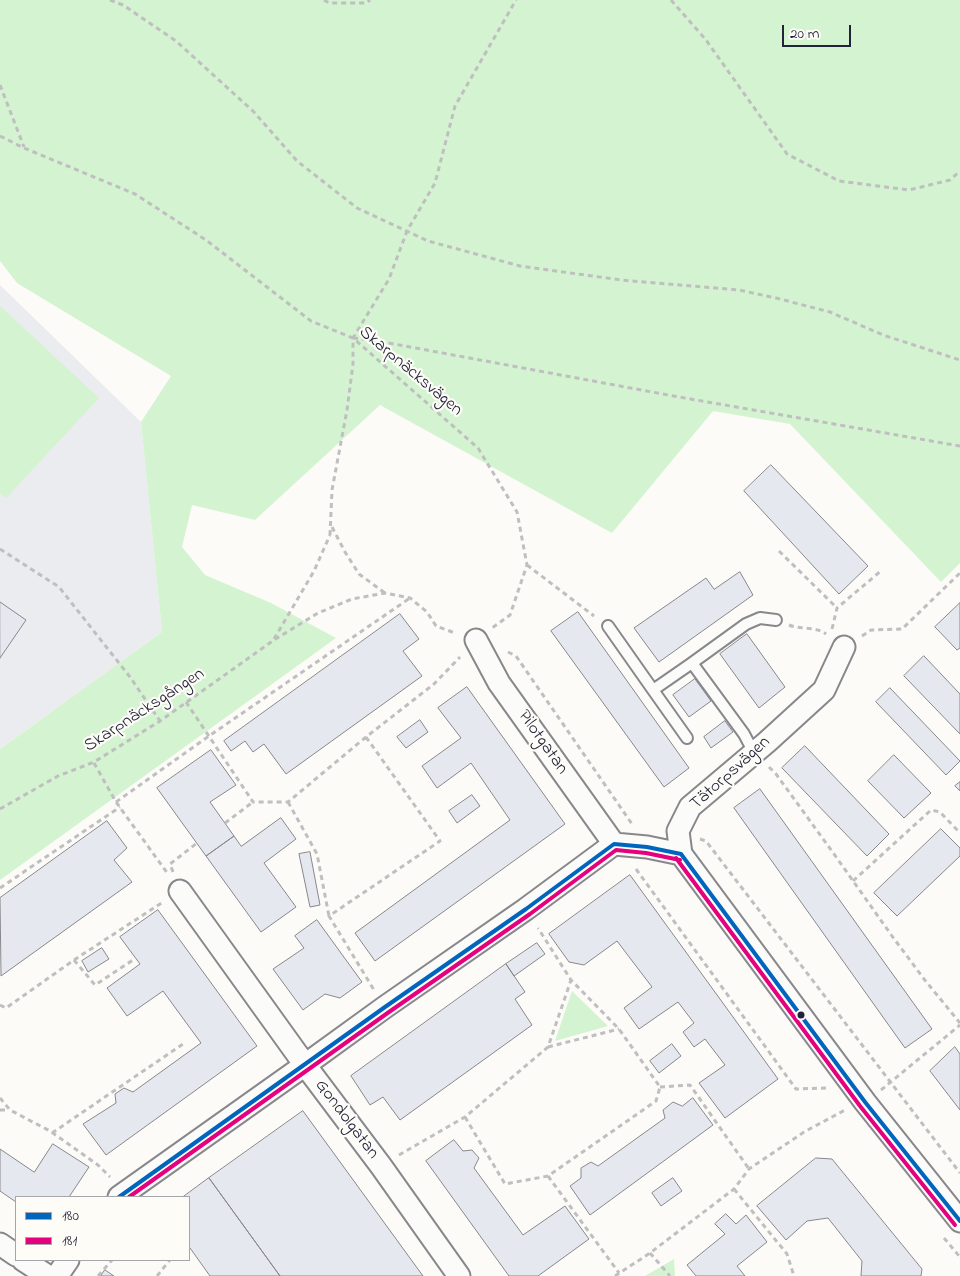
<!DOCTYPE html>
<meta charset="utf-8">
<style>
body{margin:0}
#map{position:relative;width:960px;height:1276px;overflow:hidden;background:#fcfbf8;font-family:"Indie Flower",sans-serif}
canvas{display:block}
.legend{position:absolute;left:15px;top:1196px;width:175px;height:65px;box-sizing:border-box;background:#fdfcf7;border:1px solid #a5a5ac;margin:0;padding:6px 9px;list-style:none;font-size:15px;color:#22223b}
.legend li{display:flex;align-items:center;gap:10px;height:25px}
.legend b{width:25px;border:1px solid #a5a5ac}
.scale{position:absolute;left:782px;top:25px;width:69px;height:22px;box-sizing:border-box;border:2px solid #22223b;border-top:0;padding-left:6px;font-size:15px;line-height:18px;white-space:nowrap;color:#22223b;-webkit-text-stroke:4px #fdfcf7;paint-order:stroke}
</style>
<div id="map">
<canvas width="960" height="1276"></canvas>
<ul class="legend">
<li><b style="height:6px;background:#0065bd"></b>180</li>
<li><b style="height:6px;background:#e5007d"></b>181</li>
</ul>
<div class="scale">20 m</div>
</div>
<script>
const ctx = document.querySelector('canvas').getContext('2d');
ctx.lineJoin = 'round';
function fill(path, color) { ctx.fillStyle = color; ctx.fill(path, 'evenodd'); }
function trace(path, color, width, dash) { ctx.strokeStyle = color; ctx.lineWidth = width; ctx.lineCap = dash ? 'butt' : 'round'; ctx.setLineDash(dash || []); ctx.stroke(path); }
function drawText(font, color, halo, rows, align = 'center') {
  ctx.font = font + ' "Indie Flower",sans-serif'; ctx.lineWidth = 4.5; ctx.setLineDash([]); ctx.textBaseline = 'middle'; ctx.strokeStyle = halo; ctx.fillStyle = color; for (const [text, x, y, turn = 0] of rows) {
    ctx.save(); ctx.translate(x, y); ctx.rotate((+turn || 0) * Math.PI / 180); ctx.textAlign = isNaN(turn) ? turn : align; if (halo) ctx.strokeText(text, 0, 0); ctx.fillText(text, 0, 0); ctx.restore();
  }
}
fill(new Path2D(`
 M0 285 141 422 162 632 0 749Z`), '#ebecef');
fill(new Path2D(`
 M0 0H960V563L941 582 790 424 713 411 612 533 380 405 255 520 192 505 182 547 205 575 271 603 336 638 0 880V749L162 632 141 422 171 376 17 283 0 261Z
 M0 306 99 398 6 498 0 493Z
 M572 991 608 1026 555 1041Z
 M674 1259 675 1276H645Z`), '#d4f3d0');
const building = new Path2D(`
 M771 465 868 566 839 594 744 491Z
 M740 572 753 595 659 662 634 628 706 578 714 589Z
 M0 602 26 620 0 658Z
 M960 603V648L957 650 935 627Z
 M578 612 689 768 664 787 551 631Z
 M400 614 419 639 403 651 422 676 286 774 264 744 253 752 245 741 231 751 224 741Z
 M747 634 785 687 759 708 720 654Z
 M924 656 960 694V734L904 676Z
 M695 679 711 701 689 717 673 695Z
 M467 687 565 824 375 961 355 933 510 820 471 763 437 788 422 766 461 738 438 708Z
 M890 688 960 761 946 775 876 702Z
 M420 720 428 732 406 748 397 737Z
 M725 721 733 732 711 748 704 737Z
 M805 746 889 834 867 856 782 768Z
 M211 750 236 785 210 802 234 836 206 856 157 788Z
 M894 755 931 793 904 818 868 781Z
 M960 782V791L955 786Z
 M760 789 932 1029 905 1048 734 808Z
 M472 795 480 806 457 823 449 811Z
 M281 818 296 839 264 863 296 907 261 932 206 856 234 836 241 846Z
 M107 821 127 848 114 860 132 882 1 976 0 898Z
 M941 829 960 848V856L897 916 874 893Z
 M310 852 320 905 310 907 299 854Z
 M630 875 778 1079 725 1118 699 1083 725 1065 705 1039 694 1047 683 1032 694 1023 678 1002 639 1029 624 1008 652 987 617 941 584 965 569 962 549 934Z
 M158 910 257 1046 106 1155 83 1124 116 1103 115 1094 124 1088 133 1092 201 1043 163 991 127 1016 107 988 140 964 120 937Z
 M317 920 362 982 340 998 325 994 303 1010 273 969 304 948 295 936Z
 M537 943 545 954 514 976 506 964Z
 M102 948 109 959 88 972 82 961Z
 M506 964 525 992 515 999 532 1025 400 1120 383 1097 370 1105 351 1076Z
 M672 1044 681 1056 659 1073 650 1061Z
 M955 1047 960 1054V1110L930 1071Z
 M693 1098 713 1125 590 1215 570 1186 581 1178V1168L591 1162 598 1166 665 1118 663 1110 673 1102 682 1106Z
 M303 1111 423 1276H280L209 1178Z
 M454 1140 463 1151 472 1150 479 1158 474 1168 523 1235 565 1206 589 1239 538 1276H509L426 1161Z
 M53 1144 89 1167 69 1197H16V1202L0 1191V1149L34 1172Z
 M816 1158 832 1159 922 1269 921 1276H861L862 1261 828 1218 807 1221 786 1240 757 1206Z
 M209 1178 280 1276H210L190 1248H189V1197H183Z
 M673 1178 682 1191 661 1206 652 1193Z
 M726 1214 736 1224 746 1215 767 1242 737 1266 745 1276H696L687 1265 725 1234 715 1224Z
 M105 1270 114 1276H101Z`);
fill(building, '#e5e8ee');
trace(building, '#88888c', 1);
const service = new Path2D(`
 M608 626 653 690
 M692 663 746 624 760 618 776 620
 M687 738 653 690 692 663 744 734 754 753`);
const minor = new Path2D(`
 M476 640 499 683 614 844
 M844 647 824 690 767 742 690 807 678 831 681 854 865 1102 960 1221
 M180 891 305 1065 381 1166 459 1276
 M119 1197 305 1065 385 1007 526 909 614 844 647 847 681 854
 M0 1244 16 1255
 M23 1260 48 1276
 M57 1276 68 1260`);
trace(service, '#88888c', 14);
trace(minor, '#88888c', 25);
trace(new Path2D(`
 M110 0 123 5 176 41 254 112 297 161 357 208 428 241 520 266 621 280 739 290 776 298 830 312 883 335 960 360
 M324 0 329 3H366L370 0
 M671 0 706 40 787 154 839 181 909 190 950 180 960 171
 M0 85 24 147
 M0 136 24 148 135 194 206 240 311 321 353 338 478 448 517 512 527 565 510 615 492 628
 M353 338 378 341 679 397 960 446
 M332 527 345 552 359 574 385 593
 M330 535 332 490 347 410 353 364V338L389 279 407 231 435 183 455 106 516 0
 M0 549 59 587 130 677 160 721
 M779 551 837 608
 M527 565 594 616
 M789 625C801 630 816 626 826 634
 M832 629 837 608 882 570
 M862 636 871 630 902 629 960 573
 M274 639 314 571 330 535
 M508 652 516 656 632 824
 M186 702 253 802H288L366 737 434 684 460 657
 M366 737 440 841 329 916 374 990
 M94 763 116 802 168 874
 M769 767 776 774 834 854 892 936 924 979 960 1023
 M116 802 209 736 410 598
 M288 802 317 854 329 916
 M0 809 58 776 94 762 160 721 274 640 318 613 352 599 385 593 410 598 427 612 436 626 455 633
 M225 823 253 802
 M700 839 706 841 960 1173
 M636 869 796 1089 827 1088
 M173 872 170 864 197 843
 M853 881 931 810 940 812 960 833
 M0 888 120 807
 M74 960 95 985 133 960
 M0 1005 6 1008 74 960 163 902
 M548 1047 619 1029
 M660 1087 690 1085 749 1169
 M881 1090 960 1025
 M0 1098 10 1110 50 1131 98 1165 110 1177
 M0 1110H9
 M465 1117 505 1184 548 1176 656 1101 660 1087 619 1029 571 980 538 928
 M52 1133 186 1042
 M399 1155 465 1117 548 1047 571 980
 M548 1176 619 1273
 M734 1189 787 1254 794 1276
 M944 1238 960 1257
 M650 1253 670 1276
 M98 1276 112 1260
 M157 1276 169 1261V1260
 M615 1276 650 1253 734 1189 749 1169 804 1132 845 1110`), '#bfbfc0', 3, [5, 4]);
trace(service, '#fbfbf9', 10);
trace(minor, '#fbfbf9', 21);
trace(new Path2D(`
 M681 854 865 1102 960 1221
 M119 1197 385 1007 526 909 614 844 647 847 681 854`), '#0065bd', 4);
trace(new Path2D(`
 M676 858 860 1106 955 1225
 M129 1197 389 1012 530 914 616 850 646 853 680 860`), '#e5007d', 4);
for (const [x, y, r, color] of [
 [801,1015,4.5,"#22223b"]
]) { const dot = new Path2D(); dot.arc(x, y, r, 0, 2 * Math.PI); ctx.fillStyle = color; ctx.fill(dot); trace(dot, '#fdfcf7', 2); }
drawText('18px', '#22223b', '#fdfcf7', [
 ["Skarpnäcksvägen",410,372,40],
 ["Skarpnäcksgången",145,711,-33],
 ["Pilotgatan",542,743,55],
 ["Tätorpsvägen",731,774,-42],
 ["Gondolgatan",346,1120,53]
]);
</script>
